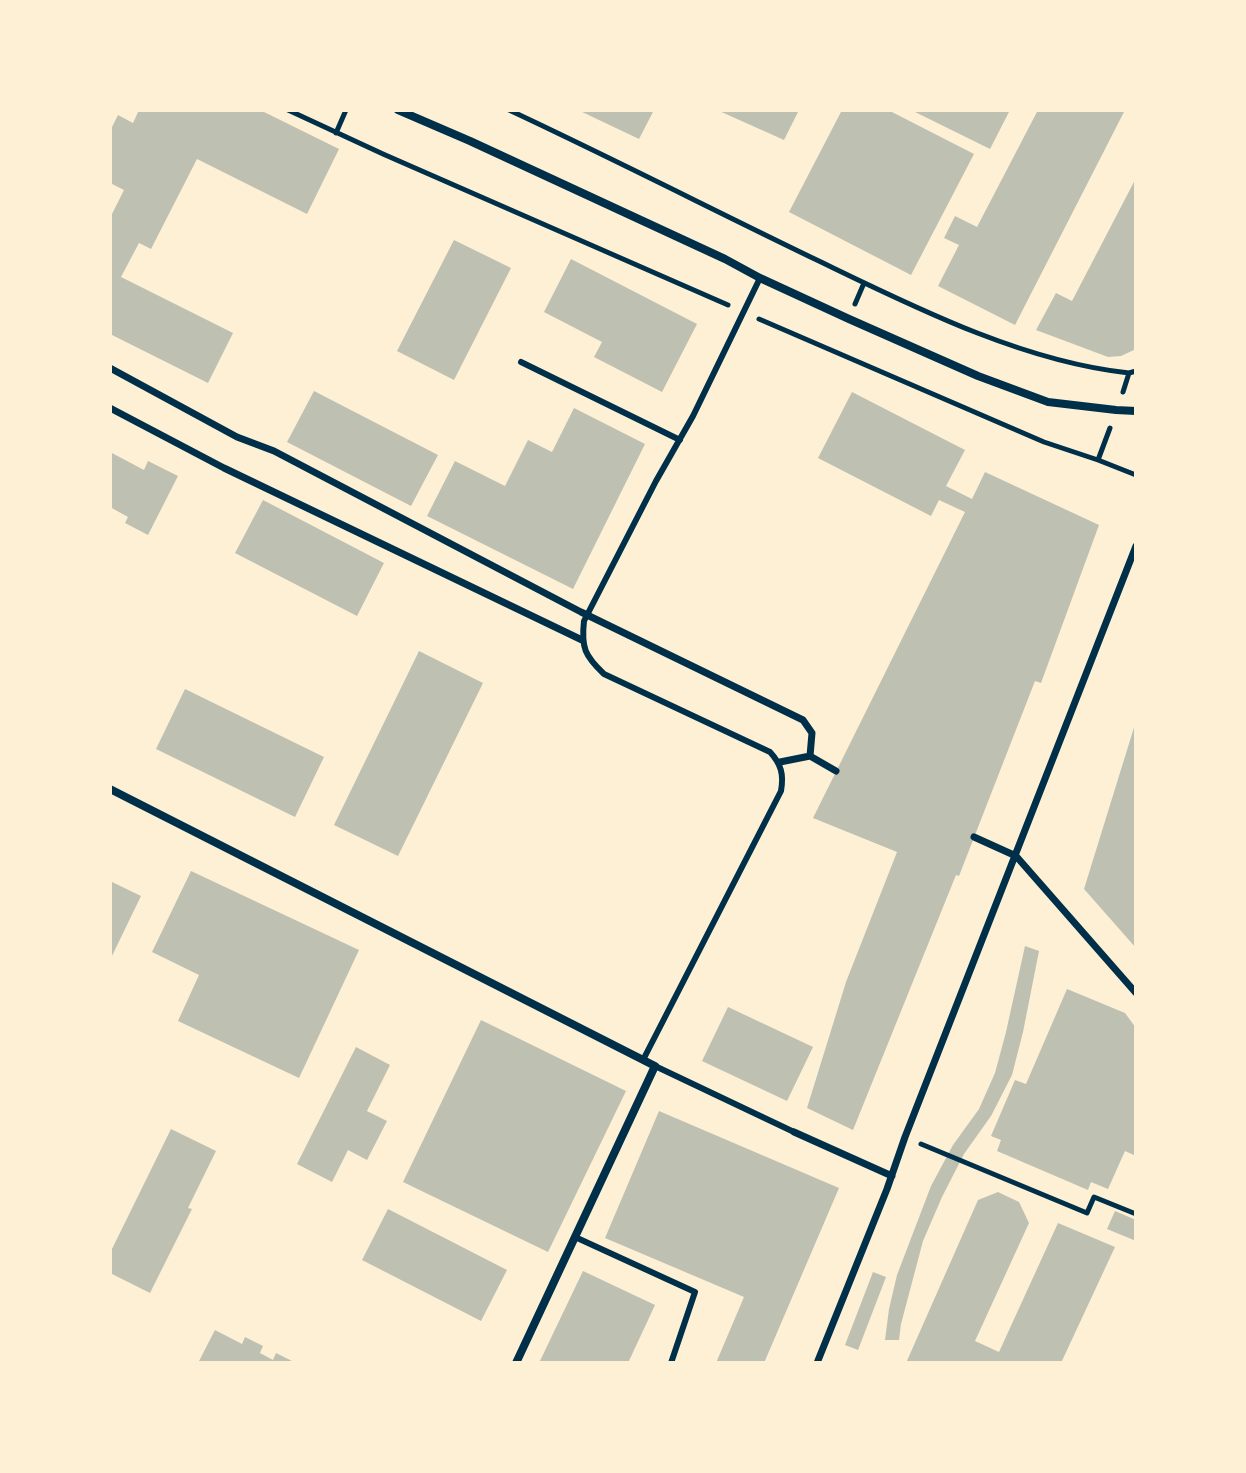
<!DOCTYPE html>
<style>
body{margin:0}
#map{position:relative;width:1246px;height:1473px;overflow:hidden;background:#fdf0d5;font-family:"DejaVu Sans",sans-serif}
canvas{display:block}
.frame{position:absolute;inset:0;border:112px solid #fdf0d5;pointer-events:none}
</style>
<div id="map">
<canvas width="1246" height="1473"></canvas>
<div class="frame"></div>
</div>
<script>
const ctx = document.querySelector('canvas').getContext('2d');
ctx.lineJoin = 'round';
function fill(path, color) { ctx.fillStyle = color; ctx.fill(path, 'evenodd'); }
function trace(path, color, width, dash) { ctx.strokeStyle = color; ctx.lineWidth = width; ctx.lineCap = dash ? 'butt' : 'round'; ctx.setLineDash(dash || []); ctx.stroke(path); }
fill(new Path2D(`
 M139 110H260L339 149 307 214 197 159 151 249 139 243 121 277 233 333 208 383 110 334V218L124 190 110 183V131L118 115 133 123Z
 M578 110H654L639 139Z
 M717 110H799L784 140Z
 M842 110H888L974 154 911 275 789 212Z
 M911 110H1010L990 149Z
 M1038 110H1125L1015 325 938 286 959 245 944 238 955 216 977 227Z
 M1136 178V349L1121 356 1108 357 1036 330 1056 293 1072 301Z
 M454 240 511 268 454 380 397 351Z
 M571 259 697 324 662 392 594 357 602 342 544 312Z
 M314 391 438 455 411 506 287 442Z
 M852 392 965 450 946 486 972 499 985 472 1099 525 1041 683 1035 681 959 876 956 875 853 1130 807 1108 846 982 897 852 813 818 965 512 939 500 931 516 818 458Z
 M574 408 645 444 573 589 427 516 455 461 505 486 528 440 552 452Z
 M110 452 144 470 148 461 178 476 148 535 125 523 128 517 110 507Z
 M263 500 384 563 357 616 235 553Z
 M419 651 483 683 398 856 334 825Z
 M185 689 324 757 295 817 156 749Z
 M1136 721V948L1084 889Z
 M191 871 359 950 299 1078 178 1021 199 975 152 952Z
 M110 881 141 896 110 960Z
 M1025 946 1039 951 1023 1032 1012 1075 991 1116 964 1154 942 1197 923 1241 901 1324 899 1340H885L889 1309 897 1275 931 1186 953 1145 979 1109 995 1073 1006 1032Z
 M1067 989 1125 1013 1136 1028V1156L1125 1151 1108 1189 1091 1182 1088 1190 997 1151 1001 1140 991 1136 1015 1080 1026 1084Z
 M728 1007 813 1047 787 1101 702 1061Z
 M481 1020 626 1091 548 1252 403 1182Z
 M356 1047 390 1065 367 1111 387 1121 367 1160 348 1150 332 1182 297 1164Z
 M659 1111 839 1188 764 1363H716L744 1297 605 1238Z
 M171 1129 216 1151 188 1208 192 1209 150 1293 110 1273V1253Z
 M998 1192 1019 1202 1029 1223 975 1341 999 1352 1058 1223 1115 1247 1061 1363H906L978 1200Z
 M388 1209 507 1270 481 1321 362 1260Z
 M1115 1211 1136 1220V1241L1107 1229Z
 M583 1271 655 1305 628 1363H539Z
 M873 1272 886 1277 858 1350 845 1345Z
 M215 1330 242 1344 245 1337 263 1346 260 1353 273 1360 276 1353 296 1363H198Z`), '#bec0b2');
trace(new Path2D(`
 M288 110 383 154 728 305
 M509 110C614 159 717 212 821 262 916 308 1024 362 1129 373
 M336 133 346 110
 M855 304 864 283
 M759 319 1044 442 1098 460
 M1123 392 1129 373 1136 371
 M1110 428 1098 460 1136 475
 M921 1144 1087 1213 1094 1197 1136 1214`), '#003049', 5);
trace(new Path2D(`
 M521 362 680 440
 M643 1060 781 791C784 774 781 764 770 752L604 674C585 656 581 648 584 621L656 481 693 416 760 278
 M655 1066 794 1132
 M575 1237 695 1292 671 1363`), '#003049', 6);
trace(new Path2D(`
 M110 368 237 437 274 451 581 612 803 720 812 733 810 756
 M110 408 224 468 582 640
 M780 762 810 756 836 771
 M974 837 1016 856 1136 993
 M794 1132 892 1176
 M817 1363 887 1189 905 1137 1136 546`), '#003049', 7);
trace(new Path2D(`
 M398 110 470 141 725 259 760 278 849 319 978 376 1048 402 1116 410 1136 411
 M110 789 655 1066 516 1363`), '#003049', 8);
</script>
